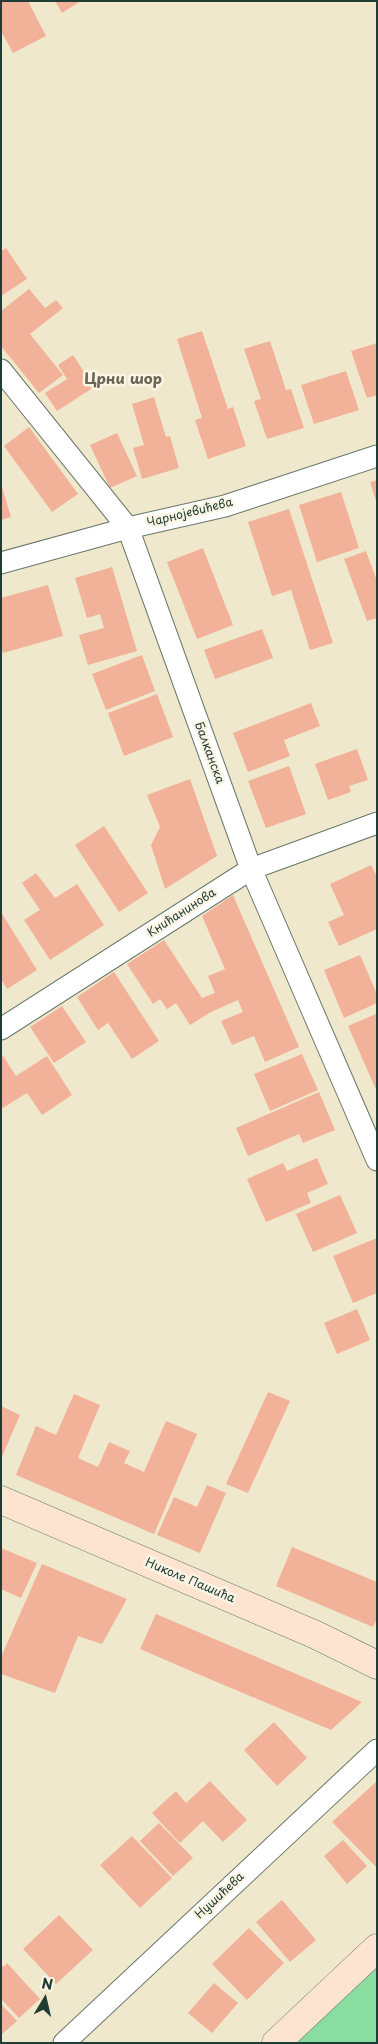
<!DOCTYPE html>
<meta charset="utf-8">
<style>
body{margin:0}
#map{position:relative;width:378px;height:2044px;overflow:hidden;background:#f0e8cc;font-family:"Playpen Sans",sans-serif}
canvas{display:block}
.frame{position:absolute;inset:0;border:2px solid #1f3d34;pointer-events:none}
.north{position:absolute;left:20px;top:1974px;width:50px;height:50px;-webkit-text-stroke:4px #fcf5e5;paint-order:stroke;rotate:9deg;font-size:14px;font-weight:700;line-height:20px;text-align:center;color:#1f3d34}
.north::after{content:'';display:block;margin:auto;width:18px;height:22px;background:#1f3d34;clip-path:polygon(50% 0,100% 100%,50% 72%,0 100%)}
</style>
<div id="map">
<canvas width="378" height="2044"></canvas>
<div class="frame"></div>
<div class="north">N</div>
</div>
<script>
const ctx = document.querySelector('canvas').getContext('2d');
ctx.lineJoin = 'round';
function fill(path, color) { ctx.fillStyle = color; ctx.fill(path, 'evenodd'); }
function trace(path, color, width, dash) { ctx.strokeStyle = color; ctx.lineWidth = width; ctx.lineCap = dash ? 'butt' : 'round'; ctx.setLineDash(dash || []); ctx.stroke(path); }
function drawText(font, color, halo, rows, align = 'center') {
  ctx.font = font + ' "Playpen Sans",sans-serif'; ctx.lineWidth = 5; ctx.setLineDash([]); ctx.textBaseline = 'middle'; ctx.strokeStyle = halo; ctx.fillStyle = color; for (const [text, x, y, turn = 0] of rows) {
    ctx.save(); ctx.translate(x, y); ctx.rotate((+turn || 0) * Math.PI / 180); ctx.textAlign = isNaN(turn) ? turn : align; if (halo) ctx.strokeText(text, 0, 0); ctx.fillText(text, 0, 0); ctx.restore();
  }
}
fill(new Path2D(`
 M377 1966V2043H296Z`), '#89dda0');
fill(new Path2D(`
 M1 1H28L46 36 13 53 1 31Z
 M55 1H81L62 13Z
 M6 248 27 279 1 296V251Z
 M29 289 45 308 56 300 63 308 30 334 63 375 39 393 1 346V311Z
 M202 331 228 409 233 407 246 446 208 459 195 420 202 418 177 339Z
 M270 341 286 390 291 389 304 428 267 439 254 401 261 399 244 349Z
 M377 343V395L367 398 351 351Z
 M73 355 94 387 57 411 45 393 67 379 58 365Z
 M346 371 359 410 314 424 301 385Z
 M154 397 166 437 170 436 179 468 142 479 133 448 144 445 132 404Z
 M29 427 78 494 52 512 4 446Z
 M117 433 137 476 110 488 90 445Z
 M377 480V501H376L370 482Z
 M1 484 11 517 1 520Z
 M341 492 359 548 317 562 299 505Z
 M289 509 333 643 310 650 291 590 272 596 248 522Z
 M203 548 233 625 197 639 167 562Z
 M366 551 377 581V618L367 621 344 559Z
 M112 567 137 651 88 665 79 635 104 628 100 614 87 618 75 578Z
 M48 585 63 636 3 653 1 646V598Z
 M262 629 273 658 215 679 204 650Z
 M142 655 155 691 106 710 92 674Z
 M157 694 173 737 124 756 108 713Z
 M311 703 320 726 284 740 290 756 248 772 233 733Z
 M357 749 368 780 349 786 351 792 328 800 315 764Z
 M289 766 306 814 266 828 248 781Z
 M190 779 217 856 165 889 151 845 160 827 147 795Z
 M104 826 148 893 119 912 75 845Z
 M371 865 377 877V929L339 946 328 922 344 915 330 884Z
 M36 873 55 898 77 884 104 925 50 960 24 920 40 910 22 883Z
 M233 895 299 1047 265 1062 254 1036 232 1045 221 1021 243 1012 238 1000 211 1012 190 1025 176 1003 167 1009 160 999 153 1004 127 964 164 940 202 998 215 993 208 976 225 969 202 916Z
 M1 912 37 970 7 989 1 979Z
 M360 955 377 994V1003L344 1018 324 970Z
 M114 972 159 1041 132 1059 108 1023 98 1030 77 997Z
 M62 1006 86 1042 54 1063 30 1027Z
 M376 1014 377 1016V1092L348 1026Z
 M1 1053 16 1076 47 1056 72 1095 42 1115 27 1093 1 1109Z
 M302 1054 318 1090 270 1111 254 1074Z
 M319 1092 335 1130 303 1143 299 1134 248 1156 236 1128Z
 M317 1158 328 1184 307 1193 311 1203 266 1222 247 1179 283 1163 287 1171Z
 M340 1195 357 1233 313 1252 296 1214Z
 M377 1238V1293L353 1303 333 1256Z
 M357 1309 370 1340 337 1354 324 1323Z
 M268 1392 290 1401 248 1493 226 1484Z
 M74 1394 100 1405 78 1458 98 1467 109 1442 130 1451 124 1463 144 1472 166 1421 197 1434 154 1534 16 1475 36 1426 56 1435Z
 M1 1406 20 1415 1 1459Z
 M207 1485 226 1493 200 1553 157 1535 174 1497 197 1507Z
 M292 1547 377 1582V1619L373 1627 276 1586Z
 M1 1548 37 1563 21 1598 1 1589Z
 M42 1564 127 1599 102 1644 78 1636 55 1693 1 1674V1657Z
 M156 1614 294 1673 362 1702 331 1730 212 1680 140 1649Z
 M274 1722 307 1758 277 1786 244 1750Z
 M210 1781 247 1820 223 1842 203 1821 180 1843 152 1813 176 1791 186 1803Z
 M377 1781V1868L332 1822Z
 M159 1823 193 1858 173 1876 140 1841Z
 M132 1836 172 1878 140 1908 100 1865Z
 M343 1840 367 1866 347 1884 324 1856Z
 M282 1900 316 1940 290 1962 256 1922Z
 M59 1915 93 1950 56 1984 23 1949Z
 M249 1928 284 1963 247 2000 212 1964Z
 M7 1963 40 1999 19 2018 1 1999V1964L4 1967Z
 M214 1983 238 2003 212 2033 188 2013Z
 M1 2004 17 2021 1 2035Z`), '#f1b299');
const street = new Path2D(`
 M1 370 128 528 251 869 377 1160
 M1 563 128 528 225 506 377 456
 M1 1029 251 869 377 823
 M64 2043 377 1750`);
const secondary = new Path2D(`
 M1 1500 316 1635 377 1665
 M276 2043 377 1948`);
trace(street, '#687969', 23);
trace(secondary, '#687969', 29);
trace(street, '#fff', 21);
trace(secondary, '#fde4d0', 28);
drawText('12px', '#1f3d34', '#fcf5e5', [
 ["Чарнојевићева",190,513,-14],
 ["Балканска",209,753,70],
 ["Книћанинова",182,913,-33],
 ["Николе Пашића",190,1581,23],
 ["Нушићева",220,1896,-43]
]);
drawText('bold 15px', '#686657', '#fcf5e5', [
 ["Црни шор",123,380]
]);
</script>
